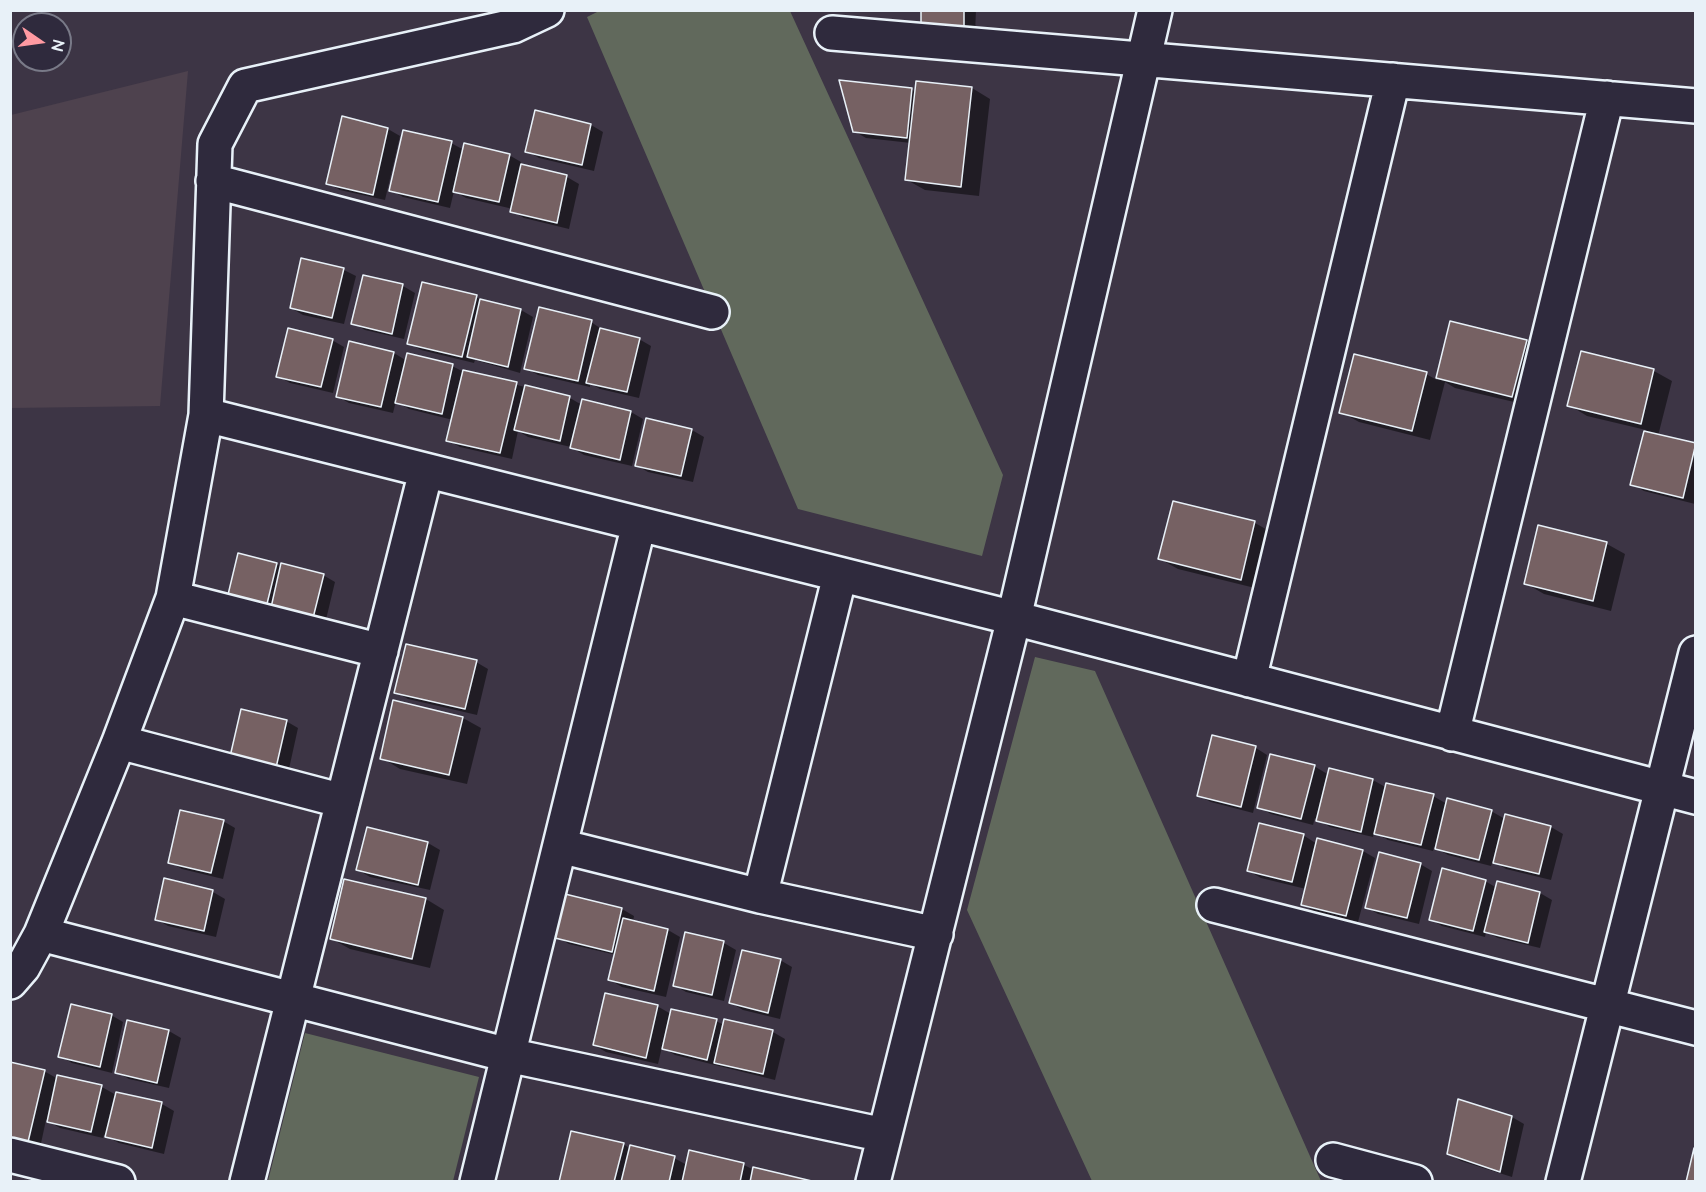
<!DOCTYPE html>
<style>
body{margin:0}
#map{position:relative;width:1706px;height:1192px;overflow:hidden;background:#3d3545;font-family:"Architects Daughter",sans-serif}
canvas{display:block}
.frame{position:absolute;inset:0;border:12px solid #e8f1f8;pointer-events:none}
.north{position:absolute;left:12px;top:12px;width:60px;height:60px;box-sizing:border-box;background:#2f2a3d;border:2px solid #797a88;border-radius:50%;rotate:103deg;font-size:16px;font-weight:700;line-height:24px;text-align:center;color:#e8f1f8}
.north::after{content:'';display:block;margin:auto;width:21px;height:27px;background:#ff9aa2;clip-path:polygon(50% 0,100% 100%,50% 72%,0 100%)}
</style>
<div id="map">
<canvas width="1706" height="1192"></canvas>
<div class="frame"></div>
<div class="north">N</div>
</div>
<script>
const ctx = document.querySelector('canvas').getContext('2d');
ctx.lineJoin = 'round';
function fill(path, color) { ctx.fillStyle = color; ctx.fill(path, 'evenodd'); }
function trace(path, color, width, dash) { ctx.strokeStyle = color; ctx.lineWidth = width; ctx.lineCap = dash ? 'butt' : 'round'; ctx.setLineDash(dash || []); ctx.stroke(path); }
fill(new Path2D(`
 M188 71 160 406 11 408V115Z`), '#4e424e');
fill(new Path2D(`
 M601 10 790 11 1003 475 982 556 798 509 587 17Z
 M1035 657 1095 671 1321 1181H1092L967 910Z
 M305 1033 479 1077 453 1181H268Z`), '#61695c');
fill(new Path2D(`
 M923 10H976L975 34Z
 M972 88 990 99 979 196 925 190 907 180 911 143 866 138 854 131 911 89 916 92Z
 M343 118 388 129 400 136 385 200 340 190 328 183Z
 M591 125 603 132 594 171 539 158 527 151Z
 M451 143 464 150 509 155 521 162 520 166 567 177 579 184 569 229 524 218 512 211 513 209 466 198 454 191 450 208 403 197 391 190Z
 M302 260 344 270 356 276 344 324 303 315 291 308Z
 M403 286 415 293 404 339 365 330 353 323Z
 M476 297 485 302 521 310 533 317 520 373 475 360 474 363 421 350 409 343Z
 M591 322 603 330 639 339 651 346 639 398 600 389 590 383V387L538 375 526 368Z
 M1451 323 1526 341 1544 352 1531 406 1455 388 1445 382 1430 440 1359 422 1341 412 1426 374 1437 380Z
 M332 340 344 347 333 393 290 383 278 376Z
 M394 353 407 361 452 366 464 372 570 398 582 405 583 400 631 412 643 419 632 466 584 455 571 447 528 437 518 431 512 459 460 447 448 440 453 420 409 409 396 401 393 413 349 403 337 396Z
 M1582 353 1654 371 1672 381 1658 436 1696 445 1695 504 1644 491 1632 484 1646 430 1587 416 1569 405Z
 M647 420 692 430 704 437 693 482 648 472 636 465Z
 M1255 523 1273 533 1259 589 1178 569 1160 559Z
 M1539 527 1607 544 1625 554 1611 611 1544 594 1525 583Z
 M276 564 323 575 335 582 324 628 240 610Z
 M476 662 488 669 477 715 408 699 396 692Z
 M463 718 481 728 467 784 400 769 382 758Z
 M286 721 298 728 287 778 243 768Z
 M1256 748 1267 755 1253 813 1211 802 1199 796Z
 M1314 766 1329 775 1330 770 1373 780 1387 788 1433 796 1447 804 1491 811 1505 819 1551 827 1563 834 1551 880 1506 869 1493 861 1491 866 1448 855 1434 847 1433 851 1388 840 1374 832 1373 837 1330 827 1315 818 1313 825 1271 814 1259 807Z
 M223 821 235 828 223 879 182 869 170 862Z
 M1303 835 1317 844 1363 851 1375 858 1358 922 1314 911 1302 904 1306 889 1261 878 1249 871Z
 M428 843 440 850 430 890 370 877 358 870Z
 M1420 864 1432 871 1419 924 1378 914 1366 907Z
 M165 880 213 892 225 899 216 937 168 926 156 919Z
 M345 880 426 899 444 910 430 968 350 949 332 939Z
 M1485 881 1497 888 1498 883 1540 893 1552 900 1540 948 1498 938 1486 932 1485 937 1442 926 1430 919Z
 M567 896 622 909 634 916 633 922 668 930 680 937 666 997 622 987 610 980 616 955 569 944 557 937Z
 M724 943 736 950 724 1001 686 992 674 985Z
 M780 960 792 967 780 1019 743 1010 731 1003Z
 M657 1006 671 1014 716 1021 724 1025 725 1021 773 1032 785 1039 775 1080 675 1055 662 1047 658 1064 606 1052 594 1045Z
 M111 1015 123 1022 112 1073 72 1063 60 1056Z
 M129 1022 169 1031 181 1038 169 1088 129 1079 117 1072Z
 M10 1063 44 1071 58 1079 102 1087 116 1095 162 1104 174 1111 164 1154 119 1143 104 1135 103 1138 60 1128 46 1120 40 1148 10 1141Z
 M1459 1101 1512 1117 1524 1124 1512 1177 1461 1161 1449 1154Z
 M623 1144 631 1149 674 1158 687 1165 690 1152 744 1165 754 1170 809 1182H561Z`), '#0007');
const building = new Path2D(`
 M921 10H964V28L921 27Z
 M839 80 912 88 907 138 853 132Z
 M916 81 972 87 961 187 905 180Z
 M535 110 591 124 582 165 525 152Z
 M342 116 388 128 373 195 326 184Z
 M403 130 452 141 438 202 389 191Z
 M464 143 510 154 499 202 453 192Z
 M521 164 567 175 557 223 510 212Z
 M301 258 344 268 332 318 290 308Z
 M363 275 403 284 392 334 351 324Z
 M422 282 477 295 462 357 407 344Z
 M480 299 521 309 508 367 467 357Z
 M539 307 592 320 578 381 524 369Z
 M1450 321 1527 340 1512 397 1436 378Z
 M288 328 333 339 321 387 276 377Z
 M600 328 640 338 627 392 586 383Z
 M349 341 394 352 381 407 336 397Z
 M1581 351 1654 369 1641 424 1567 406Z
 M407 353 453 364 442 414 395 403Z
 M1354 354 1427 372 1412 431 1339 413Z
 M463 370 517 382 500 453 446 441Z
 M525 385 570 396 560 441 514 430Z
 M582 399 631 411 620 460 570 448Z
 M646 418 692 429 681 476 635 466Z
 M1644 431 1696 443 1683 498 1630 485Z
 M1173 501 1255 521 1241 580 1158 559Z
 M1538 525 1607 542 1593 601 1524 584Z
 M238 553 277 563 265 612 226 603Z
 M281 563 324 574 312 622 270 612Z
 M406 644 477 660 465 709 394 693Z
 M393 700 463 717 449 775 380 759Z
 M241 709 287 720 275 772 229 761Z
 M1212 735 1256 746 1241 807 1197 796Z
 M1270 754 1315 765 1301 819 1257 808Z
 M1329 768 1373 779 1361 832 1316 821Z
 M1386 783 1434 794 1421 845 1374 834Z
 M1447 798 1492 810 1479 860 1435 849Z
 M180 810 224 820 211 873 168 863Z
 M1505 814 1551 826 1539 874 1493 863Z
 M1259 823 1304 834 1292 882 1247 871Z
 M367 827 428 842 418 885 356 870Z
 M1317 838 1363 850 1346 916 1301 905Z
 M1379 852 1421 863 1407 918 1365 908Z
 M1442 868 1486 880 1473 931 1429 920Z
 M164 878 213 890 204 931 155 920Z
 M344 879 426 898 412 959 330 939Z
 M1497 881 1540 892 1528 943 1484 932Z
 M565 894 622 908 612 952 555 938Z
 M623 918 668 929 654 991 608 980Z
 M685 932 724 941 712 995 673 986Z
 M742 950 781 959 768 1013 729 1003Z
 M605 993 658 1005 646 1058 593 1045Z
 M71 1004 112 1014 100 1067 58 1057Z
 M671 1009 717 1019 707 1060 662 1049Z
 M724 1019 773 1030 763 1074 714 1063Z
 M127 1020 169 1030 157 1083 115 1073Z
 M10 1062 45 1070 28 1142 10 1138Z
 M57 1075 102 1085 91 1132 47 1122Z
 M116 1092 162 1102 152 1148 105 1137Z
 M1458 1099 1512 1116 1500 1172 1447 1154Z
 M571 1131 624 1143 614 1182H559Z
 M630 1145 675 1156 669 1182H621Z
 M1694 1148 1696 1182H1686Z
 M689 1150 744 1163 740 1182H682Z
 M753 1167 816 1182H750Z`);
fill(building, '#766163');
trace(building, '#e8f1f8', 1.5);
const street = new Path2D(`
 M832 33 1696 106
 M213 181 712 312
 M206 415 1014 618 1696 797
 M173 598 381 651
 M1249 680 1393 80
 M1452 734 1607 98
 M119 742 343 801
 M560 846 760 896 936 934
 M760 896 840 575
 M1214 905 1696 1028
 M41 934 508 1055 884 1135
 M10 982 23 967 41 934 119 742 173 598 206 415 215 144 245 86 513 26 547 10
 M10 1155 118 1182
 M1333 1160 1415 1182
 M247 1182 426 471
 M477 1182 639 524
 M873 1182 1014 618 1155 10
 M1563 1182 1696 653`);
trace(street, '#e8f1f8', 38);
trace(street, '#2f2a3d', 33);
</script>
